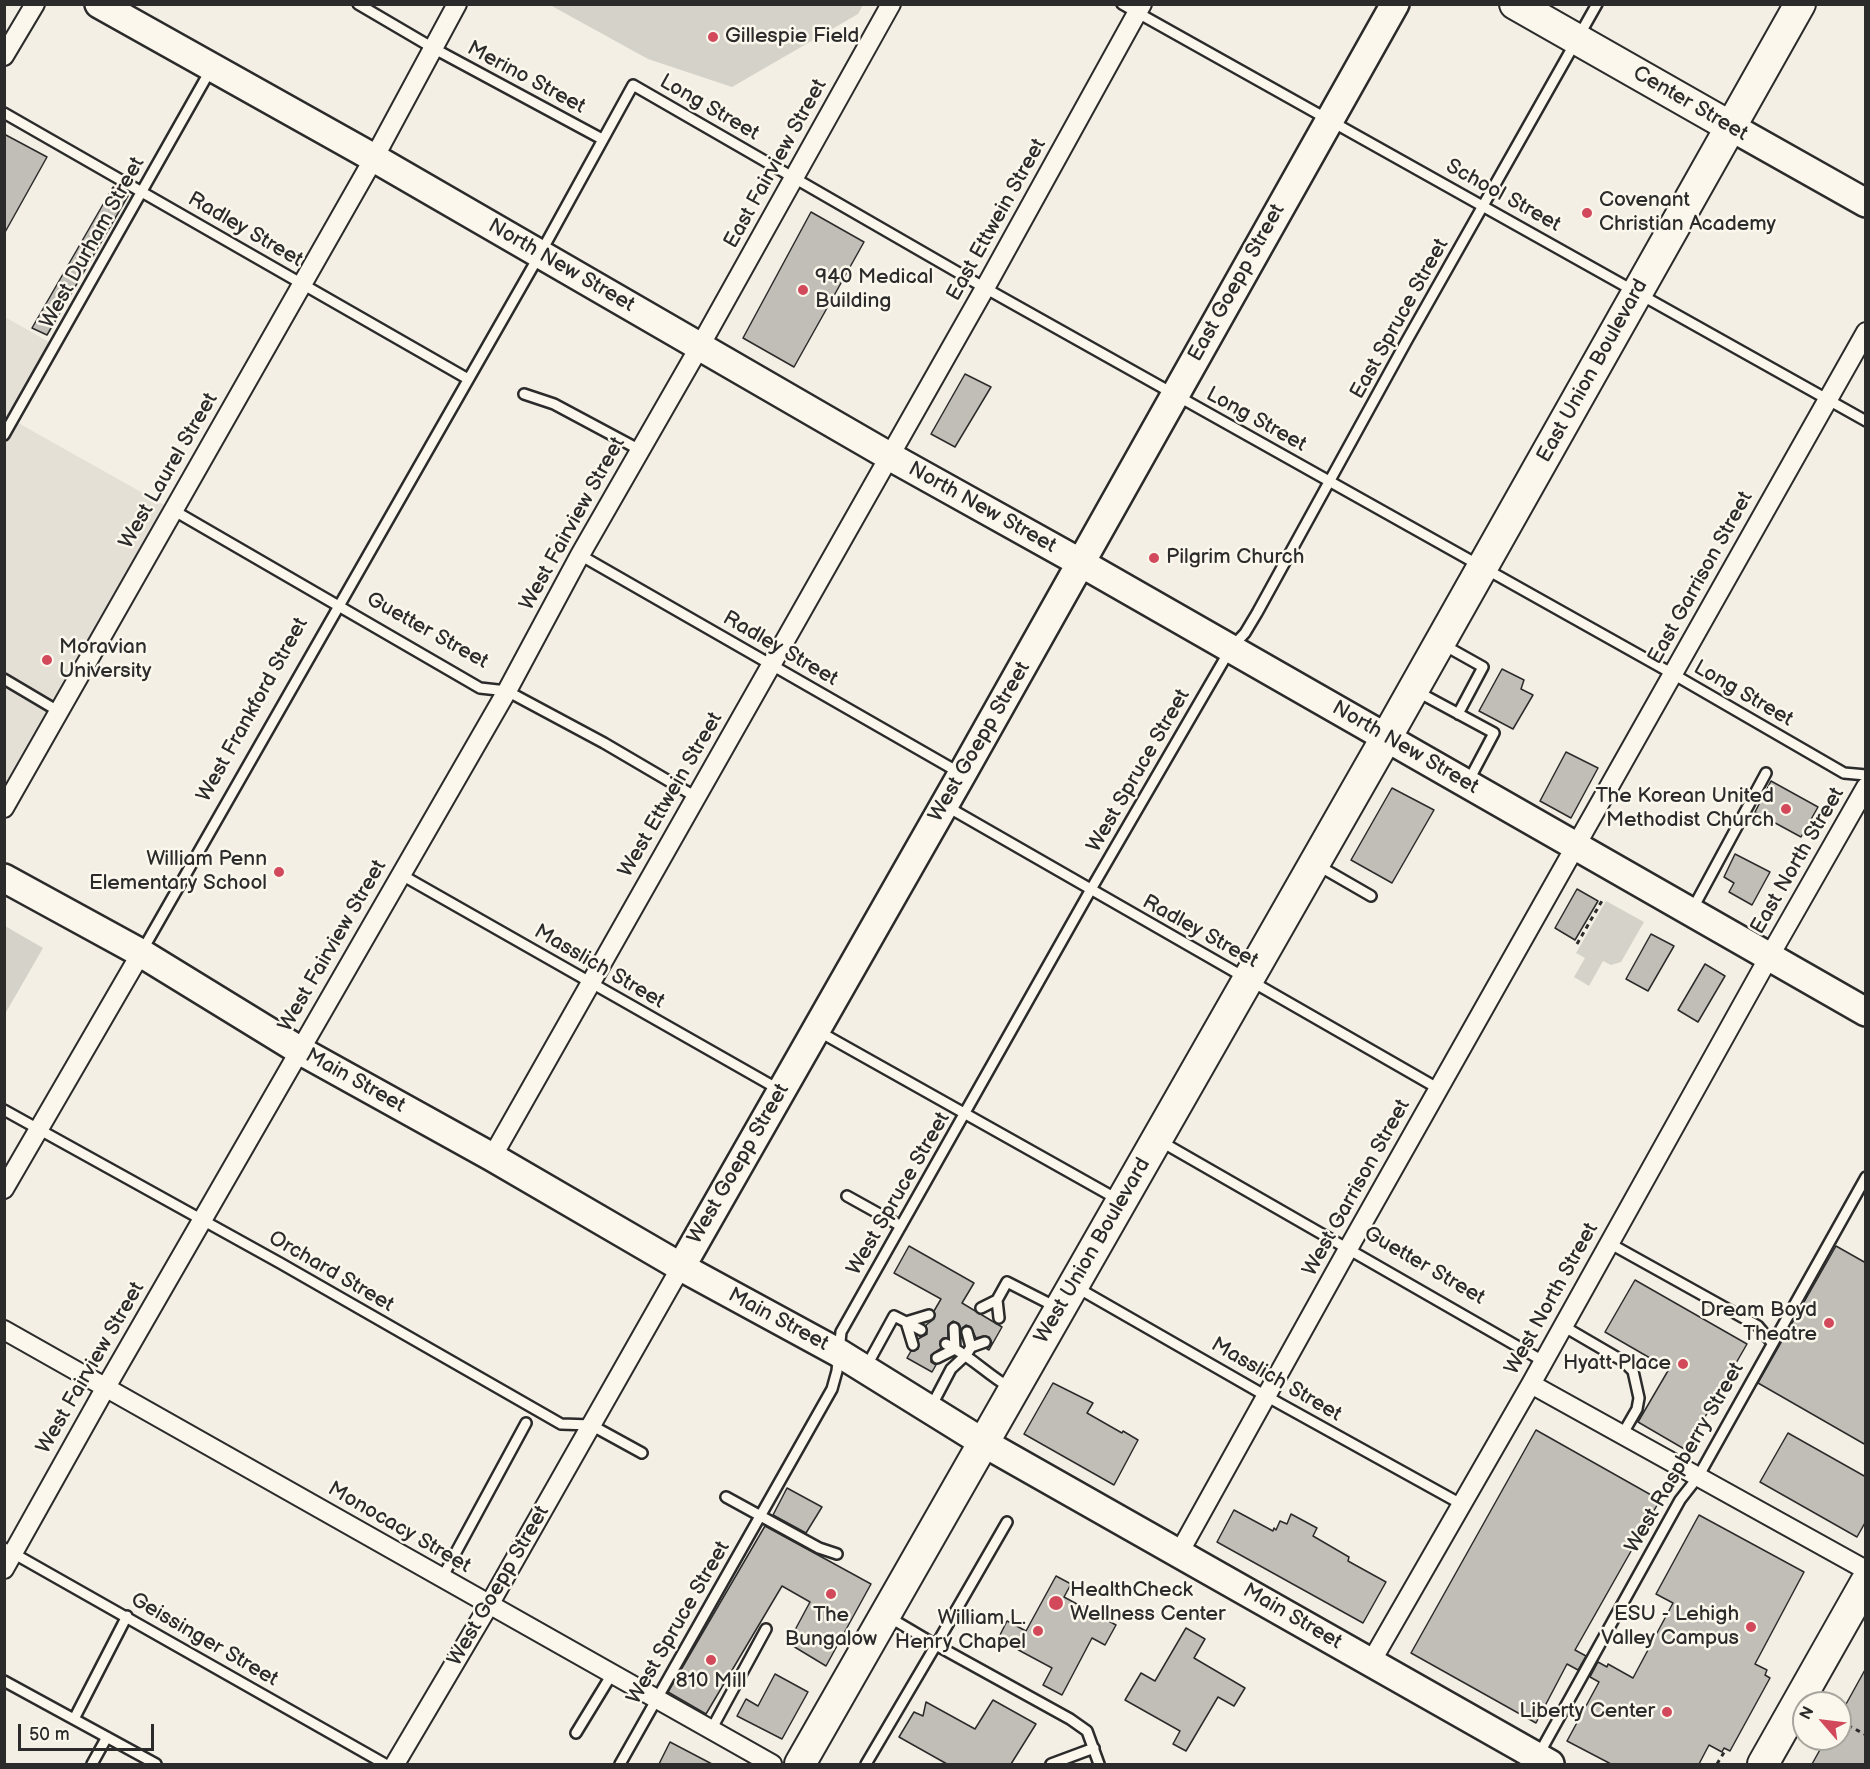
<!DOCTYPE html>
<style>
body{margin:0}
#map{position:relative;width:1870px;height:1769px;overflow:hidden;background:#f3efe4;font-family:"Balsamiq Sans",sans-serif}
canvas{display:block}
.frame{position:absolute;inset:0;border:6px solid #2b2b2b;pointer-events:none}
.north{position:absolute;left:1792px;top:1691px;width:60px;height:60px;box-sizing:border-box;background:#fbf7ec;border:2px solid #a8a59f;border-radius:50%;rotate:298deg;font-size:16px;font-weight:700;line-height:24px;text-align:center;color:#2b2b2b}
.north::after{content:'';display:block;margin:auto;width:21px;height:27px;background:#d1495b;clip-path:polygon(50% 0,100% 100%,50% 72%,0 100%)}
.scale{position:absolute;left:18px;top:1724px;width:136px;height:27px;box-sizing:border-box;border:3px solid #2b2b2b;border-top:0;padding-left:8px;font-size:18px;line-height:21px;white-space:nowrap;color:#2b2b2b;-webkit-text-stroke:4px #fbf7ec;paint-order:stroke}
</style>
<div id="map">
<canvas width="1870" height="1769"></canvas>
<div class="frame"></div>
<div class="north">N</div>
<div class="scale">50 m</div>
</div>
<script>
const ctx = document.querySelector('canvas').getContext('2d');
ctx.lineJoin = 'round';
function fill(path, color) { ctx.fillStyle = color; ctx.fill(path, 'evenodd'); }
function trace(path, color, width, dash) { ctx.strokeStyle = color; ctx.lineWidth = width; ctx.lineCap = dash ? 'butt' : 'round'; ctx.setLineDash(dash || []); ctx.stroke(path); }
function drawText(font, color, halo, rows, align = 'center') {
  ctx.font = font + ' "Balsamiq Sans",sans-serif'; ctx.lineWidth = 5; ctx.setLineDash([]); ctx.textBaseline = 'middle'; ctx.strokeStyle = halo; ctx.fillStyle = color; for (const [text, x, y, turn = 0] of rows) {
    ctx.save(); ctx.translate(x, y); ctx.rotate((+turn || 0) * Math.PI / 180); ctx.textAlign = isNaN(turn) ? turn : align; if (halo) ctx.strokeText(text, 0, 0); ctx.fillText(text, 0, 0); ctx.restore();
  }
}
fill(new Path2D(`
 M5 317 56 346 13 420 173 510 5 809Z`), '#e4e0d6');
fill(new Path2D(`
 M550 5H863L858 14 732 87 648 59Z
 M1606 901 1644 922 1621 962 1611 965 1603 961 1589 986 1574 977 1585 958 1576 953Z
 M5 926 43 948 5 1014Z`), '#d5d2c9');
const building = new Path2D(`
 M4 134 47 157 4 234Z
 M113 187 128 196 47 335 32 328Z
 M811 212 864 242 794 367 743 338Z
 M965 374 991 387 955 447 931 434Z
 M1502 669 1524 680 1521 689 1533 695 1513 729 1479 711Z
 M1566 752 1598 768 1571 818 1540 801Z
 M1771 781 1818 807 1801 837 1755 812Z
 M1392 788 1434 810 1392 883 1351 860Z
 M1735 854 1770 872 1752 905 1729 892 1734 883 1724 877Z
 M1577 889 1598 901 1575 940 1555 928Z
 M1651 934 1674 946 1648 991 1626 979Z
 M1705 964 1725 976 1698 1022 1678 1010Z
 M909 1246 974 1283 962 1303 1002 1327 989 1350 987 1349 992 1343 989 1337 983 1336 976 1338 971 1327 966 1325 961 1329 959 1324 953 1321 948 1325V1338H943L940 1341 941 1348 931 1355V1362L936 1365 932 1372 907 1358 911 1351 918 1349V1339L927 1334 926 1325 934 1319V1311L941 1299 894 1273Z
 M1836 1246 1866 1263V1445L1758 1383Z
 M1635 1280 1747 1344 1686 1450 1638 1422 1669 1369 1605 1332Z
 M1053 1383 1093 1403 1087 1413 1122 1433 1123 1431 1138 1440 1114 1485 1024 1434Z
 M1536 1430 1660 1500 1575 1650 1586 1656 1578 1670 1567 1664 1536 1723 1411 1653Z
 M1788 1433 1866 1477V1521L1857 1537 1760 1482Z
 M787 1488 822 1507 806 1533 773 1515Z
 M1234 1510 1273 1531 1274 1528 1276 1530 1280 1521 1287 1524 1291 1514 1317 1528 1313 1536 1349 1557 1348 1561 1386 1582 1363 1623 1217 1542Z
 M1699 1515 1804 1572 1755 1664 1767 1670 1765 1675 1770 1678 1730 1751 1724 1748 1722 1752 1709 1745 1699 1764H1611L1567 1741 1599 1682 1590 1677 1598 1662 1607 1667 1608 1664 1633 1678 1673 1603 1656 1594Z
 M765 1526 871 1584 826 1666 788 1643 810 1602 782 1586 706 1714 668 1692Z
 M1056 1576 1071 1584 1064 1597 1116 1625 1105 1645 1092 1638 1062 1695 1043 1685 1052 1668 998 1639 1007 1621 1026 1631Z
 M1186 1628 1205 1639 1194 1658 1245 1688 1234 1706 1218 1697 1186 1751 1173 1744 1180 1731 1125 1700 1141 1673 1155 1681Z
 M1866 1668 1865 1764H1812L1826 1739H1840V1715Z
 M775 1674 808 1692 782 1739 737 1716 746 1699 758 1706Z
 M993 1700 1036 1724 1011 1764H947L899 1737 914 1712 923 1716 926 1702 975 1729Z
 M670 1742 712 1764H659Z`);
fill(building, '#c0beb6');
trace(building, '#2b2b2b', 1.5);
const lane = new Path2D(`
 M358 4 433 48 602 139
 M1122 4 1866 421
 M4 113 468 379
 M524 394 554 404 640 450
 M4 435 211 69
 M173 510 480 688 507 691 604 743 696 797
 M580 555 960 773
 M1442 644 1483 667 1458 714
 M4 679 58 711
 M1418 692 1494 733 1468 782
 M946 806 1439 1089
 M1319 866 1371 896
 M400 874 778 1089
 M1692 910 1766 773
 M142 951 540 254 633 85 985 288 1673 674 1844 773 1866 775
 M818 1031 1117 1199
 M4 1110 280 1263 561 1424 591 1425 642 1453
 M1160 1141 1543 1361
 M847 1196 901 1226
 M1609 1243 1758 1326 1772 1343
 M1076 1287 1266 1396 1461 1504
 M997 1300 1007 1282 1056 1307
 M981 1308 997 1300 999 1318
 M1563 1326 1623 1361 1633 1371 1639 1398 1637 1409 1622 1435
 M946 1344 955 1349 954 1328
 M913 1345 906 1322 921 1330
 M971 1347 985 1342
 M937 1358 955 1349C974 1360 990 1376 1009 1387
 M866 1367 894 1316 906 1322 929 1315
 M931 1407 951 1369 966 1355 971 1347 967 1332
 M726 1497 819 1548 837 1554
 M4 1548 385 1764
 M442 1578 526 1423
 M887 1616 936 1645 1007 1522
 M4 1681 156 1764
 M74 1719 127 1616
 M711 1730 766 1629
 M576 1733 612 1674
 M1539 1754 1680 1500 1698 1477 1866 1177
 M92 1764 107 1737
 M620 1764 832 1389 837 1371 841 1332 1090 891 1231 648 1245 633 1257 613 1406 342 1597 4
 M866 1764 936 1645 1070 1719 1087 1731 1099 1764
 M1051 1764 1094 1748`);
const street = new Path2D(`
 M4 56 35 4
 M4 808 374 158 457 4
 M492 1157 985 288 1142 4
 M4 1189 141 953
 M4 1330 772 1764
 M1531 1384 1866 1570
 M1179 1553 1348 1249 1866 332
 M4 1569 106 1387 507 691 580 555 700 346 891 4
 M1371 1662 1531 1384 1769 957 1866 787
 M395 1764 489 1605 681 1267`);
const secondary = new Path2D(`
 M99 4 374 158 889 456 1081 563 1866 1012
 M1731 127 1866 203
 M4 878 141 953 299 1050 492 1157 681 1267 839 1353 984 1443 1550 1764
 M681 1267 962 774 1395 4`);
const primary = new Path2D(`
 M1515 4 1731 127
 M800 1764 1386 738 1800 4
 M1763 1764 1866 1582`);
trace(lane, '#2b2b2b', 14);
trace(street, '#2b2b2b', 22);
trace(secondary, '#2b2b2b', 32);
trace(primary, '#2b2b2b', 34);
trace(new Path2D(`
 M1577 944 1603 899
 M1840 1721 1866 1735
 M1717 1764 1726 1749`), '#2b2b2b', 3, [4.5, 4.5]);
trace(lane, '#fbf7ec', 9);
trace(street, '#fbf7ec', 18);
trace(secondary, '#fbf7ec', 27);
trace(primary, '#fbf7ec', 30);
for (const [x, y, r, color] of [
 [713,37,6,"#d1495b"],
 [1587,213,6,"#d1495b"],
 [803,290,6,"#d1495b"],
 [1154,558,6,"#d1495b"],
 [47,660,6,"#d1495b"],
 [1786,809,6,"#d1495b"],
 [279,872,6,"#d1495b"],
 [1829,1323,6,"#d1495b"],
 [1683,1364,6,"#d1495b"],
 [831,1594,6,"#d1495b"],
 [1056,1603,8,"#d1495b"],
 [1751,1627,6,"#d1495b"],
 [1038,1631,6,"#d1495b"],
 [711,1660,6,"#d1495b"],
 [1667,1712,6,"#d1495b"]
]) { const dot = new Path2D(); dot.arc(x, y, r, 0, 2 * Math.PI); ctx.fillStyle = color; ctx.fill(dot); trace(dot, '#fbf7ec', 2); }
drawText('21px', '#2b2b2b', '#fbf7ec', [
 ["Gillespie Field",725,37,"left"],
 ["Covenant",1599,201,"left"],
 ["Christian Academy",1599,225,"left"],
 ["940 Medical",815,278,"left"],
 ["Building",815,302,"left"],
 ["Pilgrim Church",1166,558,"left"],
 ["Moravian",59,648,"left"],
 ["University",59,672,"left"],
 ["The Korean United",1774,797],
 ["Methodist Church",1774,821],
 ["William Penn",267,860],
 ["Elementary School",267,884],
 ["Dream Boyd",1817,1311],
 ["Theatre",1817,1335],
 ["Hyatt Place",1671,1364],
 ["HealthCheck",1070,1591,"left"],
 ["Wellness Center",1070,1615,"left"],
 ["ESU - Lehigh",1739,1615],
 ["Valley Campus",1739,1639],
 ["The",831,1616,"center"],
 ["Bungalow",831,1640,"center"],
 ["William L.",1026,1619],
 ["Henry Chapel",1026,1643],
 ["810 Mill",711,1682,"center"],
 ["Liberty Center",1655,1712]
], 'right');
drawText('21px', '#2b2b2b', '#fbf7ec', [
 ["Merino Street",526,78,28],
 ["Center Street",1690,104,30],
 ["Long Street",709,108,30],
 ["East Fairview Street",776,164,-61],
 ["School Street",1503,196,29],
 ["East Ettwein Street",997,220,-61],
 ["Radley Street",245,230,30],
 ["West Durham Street",93,243,-61],
 ["North New Street",561,266,30],
 ["East Goepp Street",1237,283,-61],
 ["East Spruce Street",1400,319,-61],
 ["East Union Boulevard",1593,371,-61],
 ["Long Street",1256,420,29],
 ["West Laurel Street",169,471,-60],
 ["North New Street",982,508,29],
 ["West Fairview Street",573,524,-61],
 ["East Garrison Street",1701,578,-61],
 ["Guetter Street",427,631,29],
 ["Radley Street",780,649,30],
 ["Long Street",1743,694,30],
 ["West Frankford Street",253,710,-61],
 ["West Goepp Street",980,742,-60],
 ["North New Street",1405,748,30],
 ["West Spruce Street",1139,771,-60],
 ["West Ettwein Street",671,795,-60],
 ["East North Street",1798,861,-60],
 ["Radley Street",1200,932,29],
 ["West Fairview Street",333,946,-60],
 ["Masslich Street",599,967,30],
 ["Main Street",355,1081,29],
 ["West Goepp Street",739,1164,-60],
 ["West Garrison Street",1357,1188,-61],
 ["West Spruce Street",899,1194,-60],
 ["West Union Boulevard",1093,1251,-60],
 ["Guetter Street",1424,1266,30],
 ["Orchard Street",331,1272,30],
 ["West North Street",1552,1299,-61],
 ["Main Street",778,1320,28],
 ["West Fairview Street",91,1368,-60],
 ["Masslich Street",1276,1380,30],
 ["West Raspberry Street",1685,1458,-60],
 ["Monocacy Street",399,1528,30],
 ["West Goepp Street",499,1586,-60],
 ["Main Street",1292,1617,30],
 ["West Spruce Street",679,1623,-60],
 ["Geissinger Street",204,1640,30]
]);
</script>
